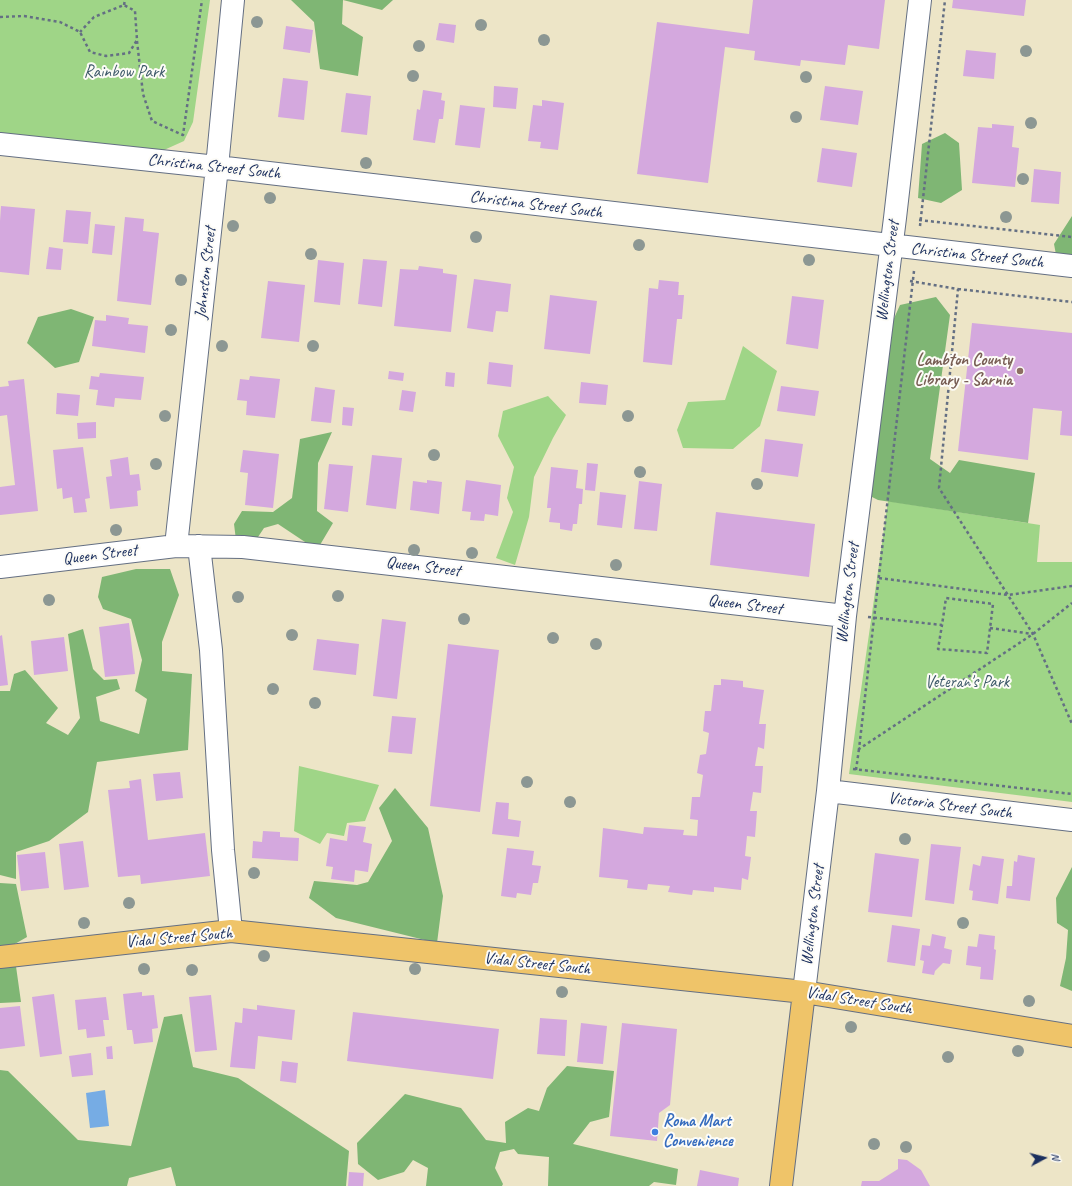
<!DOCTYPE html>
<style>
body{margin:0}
#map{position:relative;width:1072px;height:1186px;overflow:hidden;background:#ede5c7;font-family:Caveat,sans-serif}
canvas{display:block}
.north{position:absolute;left:1024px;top:1138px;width:40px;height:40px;-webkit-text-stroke:3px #fdfcf7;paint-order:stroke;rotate:83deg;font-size:11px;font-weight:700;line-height:16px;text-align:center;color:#1b2f5e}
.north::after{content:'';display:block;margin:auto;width:14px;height:18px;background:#1b2f5e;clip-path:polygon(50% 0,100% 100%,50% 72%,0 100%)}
</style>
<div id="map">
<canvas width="1072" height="1186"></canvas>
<div class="north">N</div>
</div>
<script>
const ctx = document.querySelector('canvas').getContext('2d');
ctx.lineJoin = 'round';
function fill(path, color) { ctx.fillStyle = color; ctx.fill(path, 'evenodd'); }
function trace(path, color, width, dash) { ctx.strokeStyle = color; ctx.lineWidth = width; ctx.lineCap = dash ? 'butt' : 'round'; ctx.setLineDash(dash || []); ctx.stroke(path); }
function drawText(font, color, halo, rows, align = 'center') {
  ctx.font = font + ' Caveat,sans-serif'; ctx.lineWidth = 4; ctx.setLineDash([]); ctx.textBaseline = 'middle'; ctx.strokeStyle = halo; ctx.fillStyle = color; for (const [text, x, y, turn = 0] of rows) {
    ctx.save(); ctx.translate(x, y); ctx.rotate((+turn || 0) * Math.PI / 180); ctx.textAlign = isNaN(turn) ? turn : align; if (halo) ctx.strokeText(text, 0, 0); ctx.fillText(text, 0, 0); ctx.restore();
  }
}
fill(new Path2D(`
 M0 0H210L193 122 184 141 164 150 0 133Z
 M743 346 777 371 760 426 733 449 683 448 677 430 688 402 725 400Z
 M548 396 566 415 553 438 534 477 529 517 515 565 496 558 513 512 507 498 514 467 498 436 503 411Z
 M888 501 1040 525 1037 562H1072V802L849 774Z
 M299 766 379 785 365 821 347 823 344 836 327 833 320 844 294 831Z`), '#9fd587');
fill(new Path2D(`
 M291 0H393L382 10 343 0 342 24 363 37 358 76 320 69 314 22Z
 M945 133 959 143 962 190 941 203 918 198 922 144Z
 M1072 216V261L1057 260 1054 244Z
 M936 297 950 315 930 459 950 473 959 460 1035 473 1028 523 878 500 868 495 891 325 900 305Z
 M71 309 94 317 79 362 55 368 27 343 38 317Z
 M332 432 318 463 317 511 333 523 317 550 278 524 264 528 256 540H236L234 524 242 511 273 512 292 498 300 439Z
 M136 569H170L179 595 162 642V671L192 674 188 750 97 762 88 812 49 841 16 852V879L0 875V691H10L14 674 25 670 58 708 46 723 68 735 80 718 68 634 83 629 93 669 104 680 117 679 120 689 96 697 100 721 139 734 147 699 135 691 142 660 131 619 103 609 98 597 102 577Z
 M395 788 428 828 443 896 437 943 336 918 309 898 314 881 357 885 368 882 392 841 379 808Z
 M1072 867V991L1060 986 1066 958 1068 930 1057 923 1056 898Z
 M0 883 16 884 27 937 13 945 21 1002 0 1003Z
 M182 1014 193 1067 238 1078 349 1151 346 1186H176L171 1167 129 1178 127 1186H0V1070L8 1071 78 1140 131 1146 164 1017Z
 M567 1066 614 1071 609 1117 590 1122 573 1144 678 1169 676 1185 654 1182 649 1186H548L549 1157 518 1154 514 1149 500 1152 495 1168 503 1184 502 1186H426L428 1168 413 1160 404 1172 378 1180 358 1164 357 1143 405 1094 461 1108 486 1140 506 1143 505 1122 528 1108 539 1111 547 1088Z`), '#7fb674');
fill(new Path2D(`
 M105 1090 109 1126 90 1128 86 1093Z`), '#76ace4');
fill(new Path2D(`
 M753 0H885L879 49 848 45 845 65 801 60 800 66 754 60 755 51 725 47 708 183 637 174 657 22 749 34Z
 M953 0H1026L1024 16 952 8Z
 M439 23 456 25 454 43 436 40Z
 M286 26 313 30 310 53 283 49Z
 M966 50 996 53 994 79 963 76Z
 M283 78 308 81 304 120 278 117Z
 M494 86 518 88 516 109 493 107Z
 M825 86 863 91 858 125 820 120Z
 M423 90 442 93 441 100 445 101 443 119H439L435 143 413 140 417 109 420 110Z
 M346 93 371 96 367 135 341 132Z
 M542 100 564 103 558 150 540 148 541 142 528 141 533 105 542 106Z
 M460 105 485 108 480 148 455 145Z
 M992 124 1014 126 1012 147 1019 148 1015 187 972 183 978 127 992 128Z
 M822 148 857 153 852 187 817 182Z
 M1034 169 1061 172 1059 204 1031 202Z
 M1 206 35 209 29 275 0 272V221Z
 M66 210 91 212 88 244 63 242Z
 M125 217 144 219 143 231 159 233 151 305 117 301Z
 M95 224 115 226 112 255 92 253Z
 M49 247 63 249 61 270 46 269Z
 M363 259 387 261 382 307 358 304Z
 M318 260 344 263 340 305 314 302Z
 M419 266 443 269V273L457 275 451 332 394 326 400 269 418 270Z
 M474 279 511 284 508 312 496 311 493 332 467 328Z
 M659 280 679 282 678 295H684L682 319H677L672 365 643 362 649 288 658 289Z
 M268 281 305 285 299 342 261 338Z
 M550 295 597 301 590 354 544 349Z
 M792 296 824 300 818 349 786 344Z
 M106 315 129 318 128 324 148 326 145 353 92 346 95 320 106 321Z
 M972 323 1072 333V436L1060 435 1062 411 1033 408 1028 460 958 451Z
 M489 362 513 365 511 387 487 384Z
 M389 371 404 373 403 381 388 379Z
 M446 372 455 373 454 387 445 386Z
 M100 373 144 377 141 400 115 398 114 407 96 405 98 390 89 389 91 376 99 377Z
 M250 376 280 379 275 418 246 415 247 401 237 400 240 379 249 380Z
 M24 379 38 511 0 515V487L15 485 7 415 0 416V387L9 386 8 381Z
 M581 382 608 385 606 405 579 403Z
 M781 386 819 391 815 416 777 411Z
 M315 387 335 390 331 423 311 421Z
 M402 390 416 392 413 412 399 410Z
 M57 393 80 395 78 416 56 414Z
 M343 407 354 408 352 426 342 425Z
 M96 422V438L78 439 77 423Z
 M765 439 803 444 798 477 761 472Z
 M83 447 90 498 85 499 87 512 74 513 72 497 63 499 62 488 57 489 53 450Z
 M243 450 279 454 273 508 245 505 248 473 240 472Z
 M372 455 402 458 396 509 366 505Z
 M128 457 130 475 139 474 141 490 137 491 138 506 110 509 106 477 112 476 110 460Z
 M587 463 598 464 595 491 585 490Z
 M329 464 353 466 348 512 324 509Z
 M551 467 578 470 576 488 583 489 582 504H579L577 524H573L572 531 560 529V523L549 522 551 508H547Z
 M427 480 442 482 439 514 410 510 413 481 427 483Z
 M466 480 501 485 498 516 485 514 484 521 470 520 471 512 462 511Z
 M639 481 662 484 657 531 634 529Z
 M600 492 626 495 622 528 597 525Z
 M716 512 815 524 809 577 710 565Z
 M382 619 406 622 397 699 373 696Z
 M129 623 135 674 105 677 99 627Z
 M2 635 8 685 0 686V636Z
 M64 637 68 671 34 675 31 641Z
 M317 639 359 644 356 675 313 670Z
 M448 644 499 650 480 812 430 806Z
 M721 679 743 681V687L764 690 759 724H766L764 749 758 747 755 766H763L761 793 753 792 750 811H757L755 837 747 836 745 856 751 857 748 880 742 878 741 890 714 887V892L693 890 692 895 668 892 670 886 648 884 647 890 627 888 628 880 599 877 603 828 643 834 644 827 684 830 683 835 697 836 698 820 690 819 692 797H700L703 775 697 773 700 755 706 754 709 733 703 731 705 711H711L714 685H721Z
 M392 716 416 718 412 754 388 752Z
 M180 772 183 798 156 801 153 774Z
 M141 779 148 840 205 833 210 876 141 884 140 875 118 877 108 790 130 788 129 781Z
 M496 802 509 803 508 819 521 821 519 837 492 834Z
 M349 825 366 827 363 842 372 844 368 872 355 870 354 882 331 879 333 867 326 866 330 838 347 841Z
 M263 831 280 832V837L299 838 298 861 252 858 253 841 262 842Z
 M83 841 89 887 64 890 59 844Z
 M931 844 961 847 954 904 925 900Z
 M507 848 534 851 532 865 541 866 538 883H533L531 895 517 893 516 898 501 896Z
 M45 852 49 888 21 891 17 855Z
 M875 853 919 859 912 917 868 912Z
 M1018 855 1035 858 1030 901 1006 898 1007 886H1012L1014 861 1017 862Z
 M982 856 1004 859 998 904 972 900 973 891 969 890 973 864 980 866Z
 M892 925 920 929 915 966 887 962Z
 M932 934 946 937 944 948 952 950 950 964 943 963 935 971 934 975 922 973 924 961 920 960 922 945 930 946Z
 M979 934 995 936 994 949 996 950 993 980 980 979 981 967 966 965 968 946 977 947Z
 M142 992V996L154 995 158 1028 152 1029 153 1042 134 1044 132 1030H127L123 994Z
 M54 994 62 1054 40 1057 32 997Z
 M211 995 217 1050 195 1052 189 997Z
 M106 997 109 1020H103L105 1036 87 1038 86 1029 78 1030 75 1000Z
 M257 1005 295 1010 292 1040 258 1036 255 1069 230 1067 235 1022 242 1023 243 1008 257 1010Z
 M20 1006 25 1046 0 1049V1008Z
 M353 1012 499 1029 493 1079 347 1061Z
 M540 1018 567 1020 565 1056 537 1054Z
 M581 1023 607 1026 603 1064 577 1062Z
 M622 1023 677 1029 670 1105 659 1113 657 1141 610 1136Z
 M112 1046 113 1059H107L106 1047Z
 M91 1053 93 1075 72 1077 69 1056Z
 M282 1061 298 1063 296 1083 280 1081Z
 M898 1159 907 1160 921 1170 930 1186H861L862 1181H879L898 1169Z
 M700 1170 739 1178 738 1186H697Z
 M349 1172 364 1173 363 1186H348Z`), '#d4a8de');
const minor = new Path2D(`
 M0 144 217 167 1072 266
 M176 546 217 167 233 0
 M199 546 211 650 223 850 231 931
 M0 567 176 546 243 547 845 616
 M828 791 1072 820
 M804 992 828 791 845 616 895 218 920 0`);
const major = new Path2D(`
 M0 957 231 931 804 992 1072 1036
 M781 1186 804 992`);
trace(minor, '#646f83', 24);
trace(major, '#646f83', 24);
trace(new Path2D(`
 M124 5 125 0
 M0 17 24 16 60 22 80 32 90 52 106 56 129 53 137 40 135 11 124 5 94 17 80 32
 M137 41 143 94 152 121 183 135 202 0
 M919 220 1072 237
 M920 226 945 0
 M914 271 859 749 1033 634 1072 603
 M910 281 958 289 939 488 1033 634 1072 724
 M958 289 1072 302
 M879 578 1008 595 1072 586
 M868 617 942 625 946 598 993 604 987 653 938 649 942 625
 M990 628 1033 634
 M853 769 1072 794
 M856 770 859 749`), '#646f83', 2.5, [3, 3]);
trace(minor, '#fff', 22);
trace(major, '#efc469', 22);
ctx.fillStyle = '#8c9793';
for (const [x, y] of [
 [257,22],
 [481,25],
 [544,40],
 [419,46],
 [1026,51],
 [413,76],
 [806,77],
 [796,117],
 [1031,123],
 [366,163],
 [1023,179],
 [270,198],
 [1006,217],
 [233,226],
 [476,237],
 [639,245],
 [311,254],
 [809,260],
 [181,280],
 [171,330],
 [222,346],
 [313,346],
 [165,416],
 [628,416],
 [434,455],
 [156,464],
 [640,472],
 [757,484],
 [116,530],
 [414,550],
 [472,553],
 [616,565],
 [338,596],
 [238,597],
 [49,600],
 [464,619],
 [292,635],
 [553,638],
 [596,644],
 [273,689],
 [315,703],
 [527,782],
 [570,802],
 [905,839],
 [254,873],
 [129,903],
 [84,923],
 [963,923],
 [264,956],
 [144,969],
 [415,969],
 [192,970],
 [562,992],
 [1029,1001],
 [851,1027],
 [1018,1051],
 [948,1057],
 [874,1144],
 [906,1147]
]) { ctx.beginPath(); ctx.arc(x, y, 6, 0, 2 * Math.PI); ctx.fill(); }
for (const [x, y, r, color] of [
 [1020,371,4,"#8d6e63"],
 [655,1132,4,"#3f7fe0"]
]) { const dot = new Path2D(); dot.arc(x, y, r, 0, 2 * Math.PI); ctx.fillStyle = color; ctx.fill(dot); trace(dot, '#fdfcf7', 1.5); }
drawText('17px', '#3c5868', '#fdfcf7', [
 ["Rainbow Park",124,73],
 ["Veteran's Park",967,683]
]);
drawText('17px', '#1b2f5e', '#fdfcf7', [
 ["Christina Street South",214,167,6],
 ["Christina Street South",536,205,7],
 ["Christina Street South",977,256,6],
 ["Wellington Street",888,271,-83],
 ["Johnston Street",206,273,-84],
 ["Queen Street",100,555,-7],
 ["Queen Street",423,567,7],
 ["Wellington Street",848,593,-83],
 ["Queen Street",745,605,7],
 ["Victoria Street South",950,806,7],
 ["Wellington Street",813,915,-83],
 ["Vidal Street South",179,938,-5],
 ["Vidal Street South",537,964,6],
 ["Vidal Street South",859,1001,9]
]);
drawText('bold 17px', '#785e54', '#fdfcf7', [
 ["Lambton County",1012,361],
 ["Library - Sarnia",1012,381]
], 'right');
drawText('bold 17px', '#366cbe', '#fdfcf7', [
 ["Roma Mart",663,1122],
 ["Convenience",663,1142]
], 'left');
</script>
